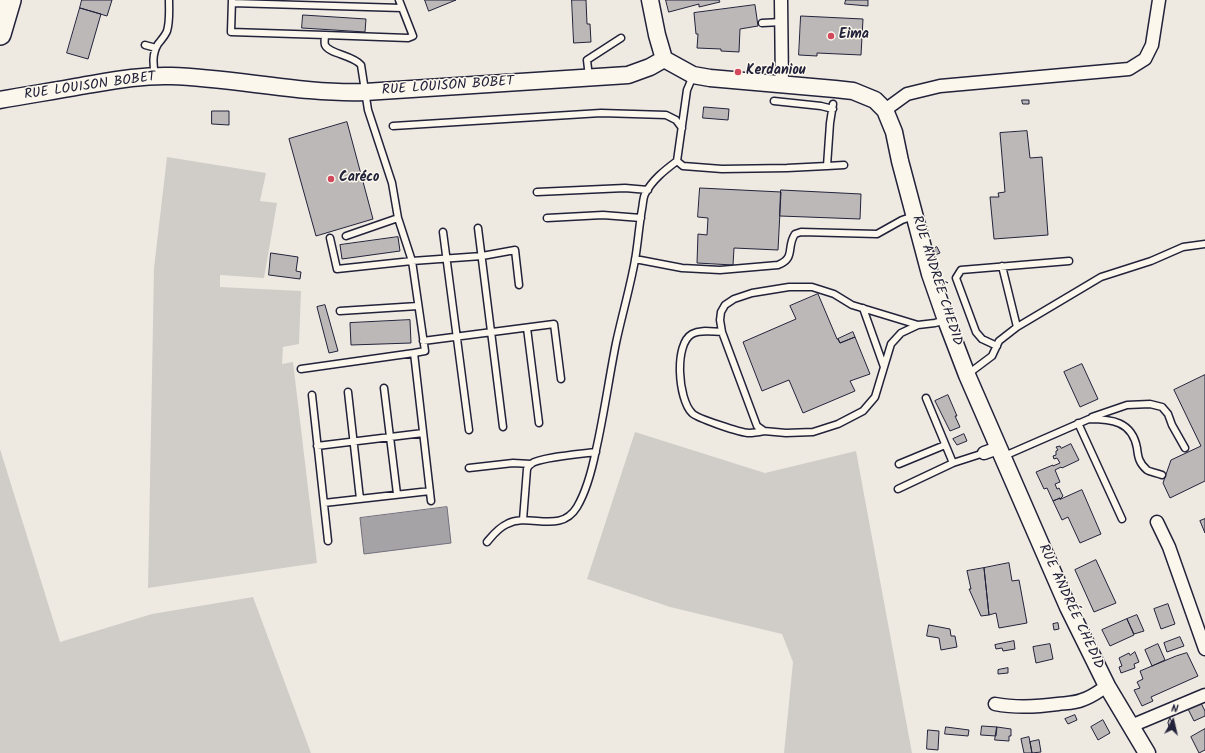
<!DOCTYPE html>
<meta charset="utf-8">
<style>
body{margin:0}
#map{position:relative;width:1205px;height:753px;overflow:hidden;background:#eeeae2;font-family:Kalam,sans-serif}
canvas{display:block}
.north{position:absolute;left:1153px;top:701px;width:40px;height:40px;-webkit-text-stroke:3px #fbf7ec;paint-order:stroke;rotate:8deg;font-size:11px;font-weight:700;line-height:16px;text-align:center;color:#22223b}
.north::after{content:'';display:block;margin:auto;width:14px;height:18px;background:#22223b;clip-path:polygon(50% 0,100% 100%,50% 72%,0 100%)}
</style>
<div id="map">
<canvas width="1205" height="753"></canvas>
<div class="north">N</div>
</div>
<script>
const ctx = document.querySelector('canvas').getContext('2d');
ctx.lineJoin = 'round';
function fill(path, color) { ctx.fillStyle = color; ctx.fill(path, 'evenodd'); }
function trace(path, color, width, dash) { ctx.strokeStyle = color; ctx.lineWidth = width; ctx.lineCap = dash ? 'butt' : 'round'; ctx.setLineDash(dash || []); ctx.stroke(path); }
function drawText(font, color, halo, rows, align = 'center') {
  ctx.font = font + ' Kalam,sans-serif'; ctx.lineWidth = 3; ctx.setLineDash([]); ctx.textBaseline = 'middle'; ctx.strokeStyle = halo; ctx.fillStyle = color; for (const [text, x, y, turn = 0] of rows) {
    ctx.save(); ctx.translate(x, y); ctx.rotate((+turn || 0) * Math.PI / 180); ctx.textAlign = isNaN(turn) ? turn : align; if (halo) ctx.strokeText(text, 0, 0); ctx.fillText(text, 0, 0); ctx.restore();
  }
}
fill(new Path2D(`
 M167 157 266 173 260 201 277 203 264 278 220 275V287L301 291 299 344 283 347 282 364 293 362 317 563 148 588 154 268Z
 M635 432 765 473 856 451 912 753H784L793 662 782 634 670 607 587 579Z
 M0 449 60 642 152 614 253 597 311 753H0Z`), '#d0cdc9');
const water = new Path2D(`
 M447 507 451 543 364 554 360 518Z`);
fill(water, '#a6a3a7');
trace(water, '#716f7c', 1);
const building = new Path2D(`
 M82 0H112L107 16 80 8Z
 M425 0H456L429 11Z
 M572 0H586L587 24H590L591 42 574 43Z
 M666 0H719L720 2 699 7V4L669 12Z
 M846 0H868V6L845 4Z
 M755 5 758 26 740 29 739 52 721 51V49L697 48 698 34H696L694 13Z
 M80 8 101 14 88 59 67 53Z
 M303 15 366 19 365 32 302 28Z
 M801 16 863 19 861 55 817 53V56L799 55Z
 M1022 100H1029V104H1023Z
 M704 107 729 109 728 120 703 118Z
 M212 111H229V125L212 124Z
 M347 122 373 219 316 236 289 139Z
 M1027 131 1030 158 1042 157 1048 235 994 239 990 197H999L998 193 1005 192 1000 133Z
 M700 188 781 192 778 250 734 248 733 265 697 263 698 234 707 235 708 218 698 217Z
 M781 190 861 194 860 219 780 216Z
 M398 237 400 251 342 259 340 245Z
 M937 247 940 253 935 255 933 249Z
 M271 253 298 257 296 271 301 272 300 279 269 275Z
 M818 294 837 339H838L840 343 855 337 870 374 850 381 855 391 803 413 789 380 762 391 743 342 796 319 790 306Z
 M325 305 338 351 329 353 317 307Z
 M410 320 411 343 351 345 350 323Z
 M853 332 855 337 840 343 838 339Z
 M1082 364 1098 399 1080 407 1064 372Z
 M1205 375V481L1170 498 1163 483 1171 460 1201 446 1174 390Z
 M948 395 957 416H955L960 427 950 431 935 401Z
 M964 434 967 441 957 445 953 439Z
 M1071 444 1079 460 1062 468 1061 467 1055 470 1060 482 1055 484 1057 489 1059 488 1063 496 1060 499V498L1053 501 1047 488 1044 489 1036 472 1053 465V466L1060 463 1057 458 1054 459 1053 456 1056 455V451L1058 450 1056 447 1060 446 1061 448Z
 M1082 490 1101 534 1080 543 1068 517 1062 520 1053 501 1060 498V499Z
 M1205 519V533L1200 521Z
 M1096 560 1116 603 1094 612 1075 570Z
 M1009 563 1012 581 1019 580 1027 623 999 628 996 613 989 615 984 568Z
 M984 568 989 615 981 616 969 589H971L967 571Z
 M1168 604 1175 624 1161 629 1154 609Z
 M1137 615 1144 631 1134 634 1127 619Z
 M1127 619 1134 635 1110 646 1102 630Z
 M1058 623 1059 629 1054 630 1053 624Z
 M929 625 950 629 951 636H955L957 647 941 650 939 638 927 636Z
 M1180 637 1184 646 1167 652 1164 643Z
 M1014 641 1015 649 1003 651 1002 648 996 649 995 645Z
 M1050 644 1053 659 1036 663 1033 647Z
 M1158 644 1165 660 1152 666 1145 650Z
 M1135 652 1139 662 1134 664 1135 668 1121 673 1119 667 1122 666 1119 658 1129 653 1130 655Z
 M1187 653 1198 676 1151 697 1153 701 1142 706 1134 690 1140 688 1137 682 1143 679 1140 671 1176 656Z
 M1008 668V673L998 674V670Z
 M1201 703 1205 711V716L1194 721 1188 709Z
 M1075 715 1077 720 1068 724 1065 719Z
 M1170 718 1175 728 1170 730 1168 723Z
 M1103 720 1110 733 1098 740 1091 727Z
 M982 726 997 727 996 736 981 735Z
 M946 727 969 730 968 736 945 734Z
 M997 727 1011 729V736H1009V741L995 740Z
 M1205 729V750L1199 753 1191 737Z
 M928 730 939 731 938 750 927 749Z
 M1029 737 1032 753H1024L1021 739Z
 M1039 740 1041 752 1032 753 1030 742Z`);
fill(building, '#bcb8b8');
trace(building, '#22223b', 1);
const lane = new Path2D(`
 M232 0 231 32 325 35
 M232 3 402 8
 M762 23 782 22
 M145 45 156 48
 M155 75C153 64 152 54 158 44 161 40 165 36 167 31 170 21 169 10 169 0
 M693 76 687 90 677 161 683 166 722 169 787 168 827 166
 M589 77 587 60 621 38
 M774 101 821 106 833 109
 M833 104 830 123 827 166 844 165
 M393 126 601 113 666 115 676 120 682 128
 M537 192 625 188 648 190
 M398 218 412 261 482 256 515 250 519 285
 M547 218 603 215 641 218
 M478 228 503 427
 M443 232 469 430
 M346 236 398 218 392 183 368 110 361 65C353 55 329 54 325 45 324 42 325 38 325 35L408 38 413 36 399 0
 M330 238 337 269 412 261 425 351 414 353
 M635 259 682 268 720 270 778 265C796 258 786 247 795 234L801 232 877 234 902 220 914 216
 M1002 266 1017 327
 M863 308 884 367
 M340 311 418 306
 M918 325 901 333 891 344 875 397 863 411 838 424 813 432 786 433 764 431 757 426 722 332 720 320 721 312 725 305 734 299 752 293 789 287H812L834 294 852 305 918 325 935 323 946 320
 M527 328 539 423
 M722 332C713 332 701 329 692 334 674 344 678 399 692 413 696 418 741 433 749 433 754 433 759 432 764 431
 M423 341 554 324 561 379
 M997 346 982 339 976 332 956 278 961 270 1069 261
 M301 369 414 353 431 501
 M968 374 992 356 999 341 1017 327 1101 277 1151 261 1183 247 1205 244
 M384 388 397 494
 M348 392 360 499
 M312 395 328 541
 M926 398 953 463
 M1092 417 1127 405 1150 404 1162 407 1168 414 1172 425 1185 448
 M1078 423 1122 519
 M317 446 423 433
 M1002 457 1089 419C1111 419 1132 421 1137 448 1138 457 1139 463 1147 470 1150 472 1157 473 1162 475
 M899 464 945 445
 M469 468 513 463 531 464
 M898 489 953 463 984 453
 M324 503 430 491
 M523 520 527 469C528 467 529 465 531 464 540 457 583 454 596 452
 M487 542C493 535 498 528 507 524 529 512 560 535 577 507 587 490 592 470 596 450 604 415 609 378 616 343 622 315 630 288 635 260 638 243 639 226 642 209 643 204 643 198 645 194 652 180 665 170 677 161`);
const street = new Path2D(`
 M781 0 782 84
 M885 110 907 94 940 86 1129 69 1145 59 1152 45 1159 0
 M984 453 998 448
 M1157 522 1169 547 1205 649
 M995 704C1016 708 1036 707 1058 704 1066 703 1075 703 1082 700 1092 697 1099 691 1107 686
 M1131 726 1205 695`);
const secondary = new Path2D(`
 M650 0 657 35 664 59
 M664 59 693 75 710 78 835 89 853 91 875 100 885 110 894 132 900 161 930 274 946 320 967 375 1068 607 1107 686 1147 753
 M0 100C27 95 54 91 81 86 111 81 141 75 171 76 236 78 299 94 365 92L628 75 650 67 664 59`);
const highway = new Path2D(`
 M0 34 10 0`);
trace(lane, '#22223b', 9);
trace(street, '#22223b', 15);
trace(secondary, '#22223b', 19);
trace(highway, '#22223b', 24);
trace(lane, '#fbf7ec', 6);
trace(street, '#fbf7ec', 12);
trace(secondary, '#fbf7ec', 16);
trace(highway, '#fbf7ec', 21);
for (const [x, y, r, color] of [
 [831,36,4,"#d1495b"],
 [738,72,4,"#d1495b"],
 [331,179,4,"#d1495b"]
]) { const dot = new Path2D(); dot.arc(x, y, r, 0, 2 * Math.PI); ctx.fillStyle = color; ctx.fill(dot); trace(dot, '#fbf7ec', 1.5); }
drawText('bold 14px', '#22223b', '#fbf7ec', [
 ["Eima",839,36],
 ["Kerdaniou",746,72],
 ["Caréco",339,179]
], 'left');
drawText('14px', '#22223b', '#fbf7ec', [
 ["RUE LOUISON BOBET",90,87,-8],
 ["RUE LOUISON BOBET",448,87,-4],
 ["RUE ANDRÉE CHEDID",936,281,72],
 ["RUE ANDRÉE CHEDID",1070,607,65]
]);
</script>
